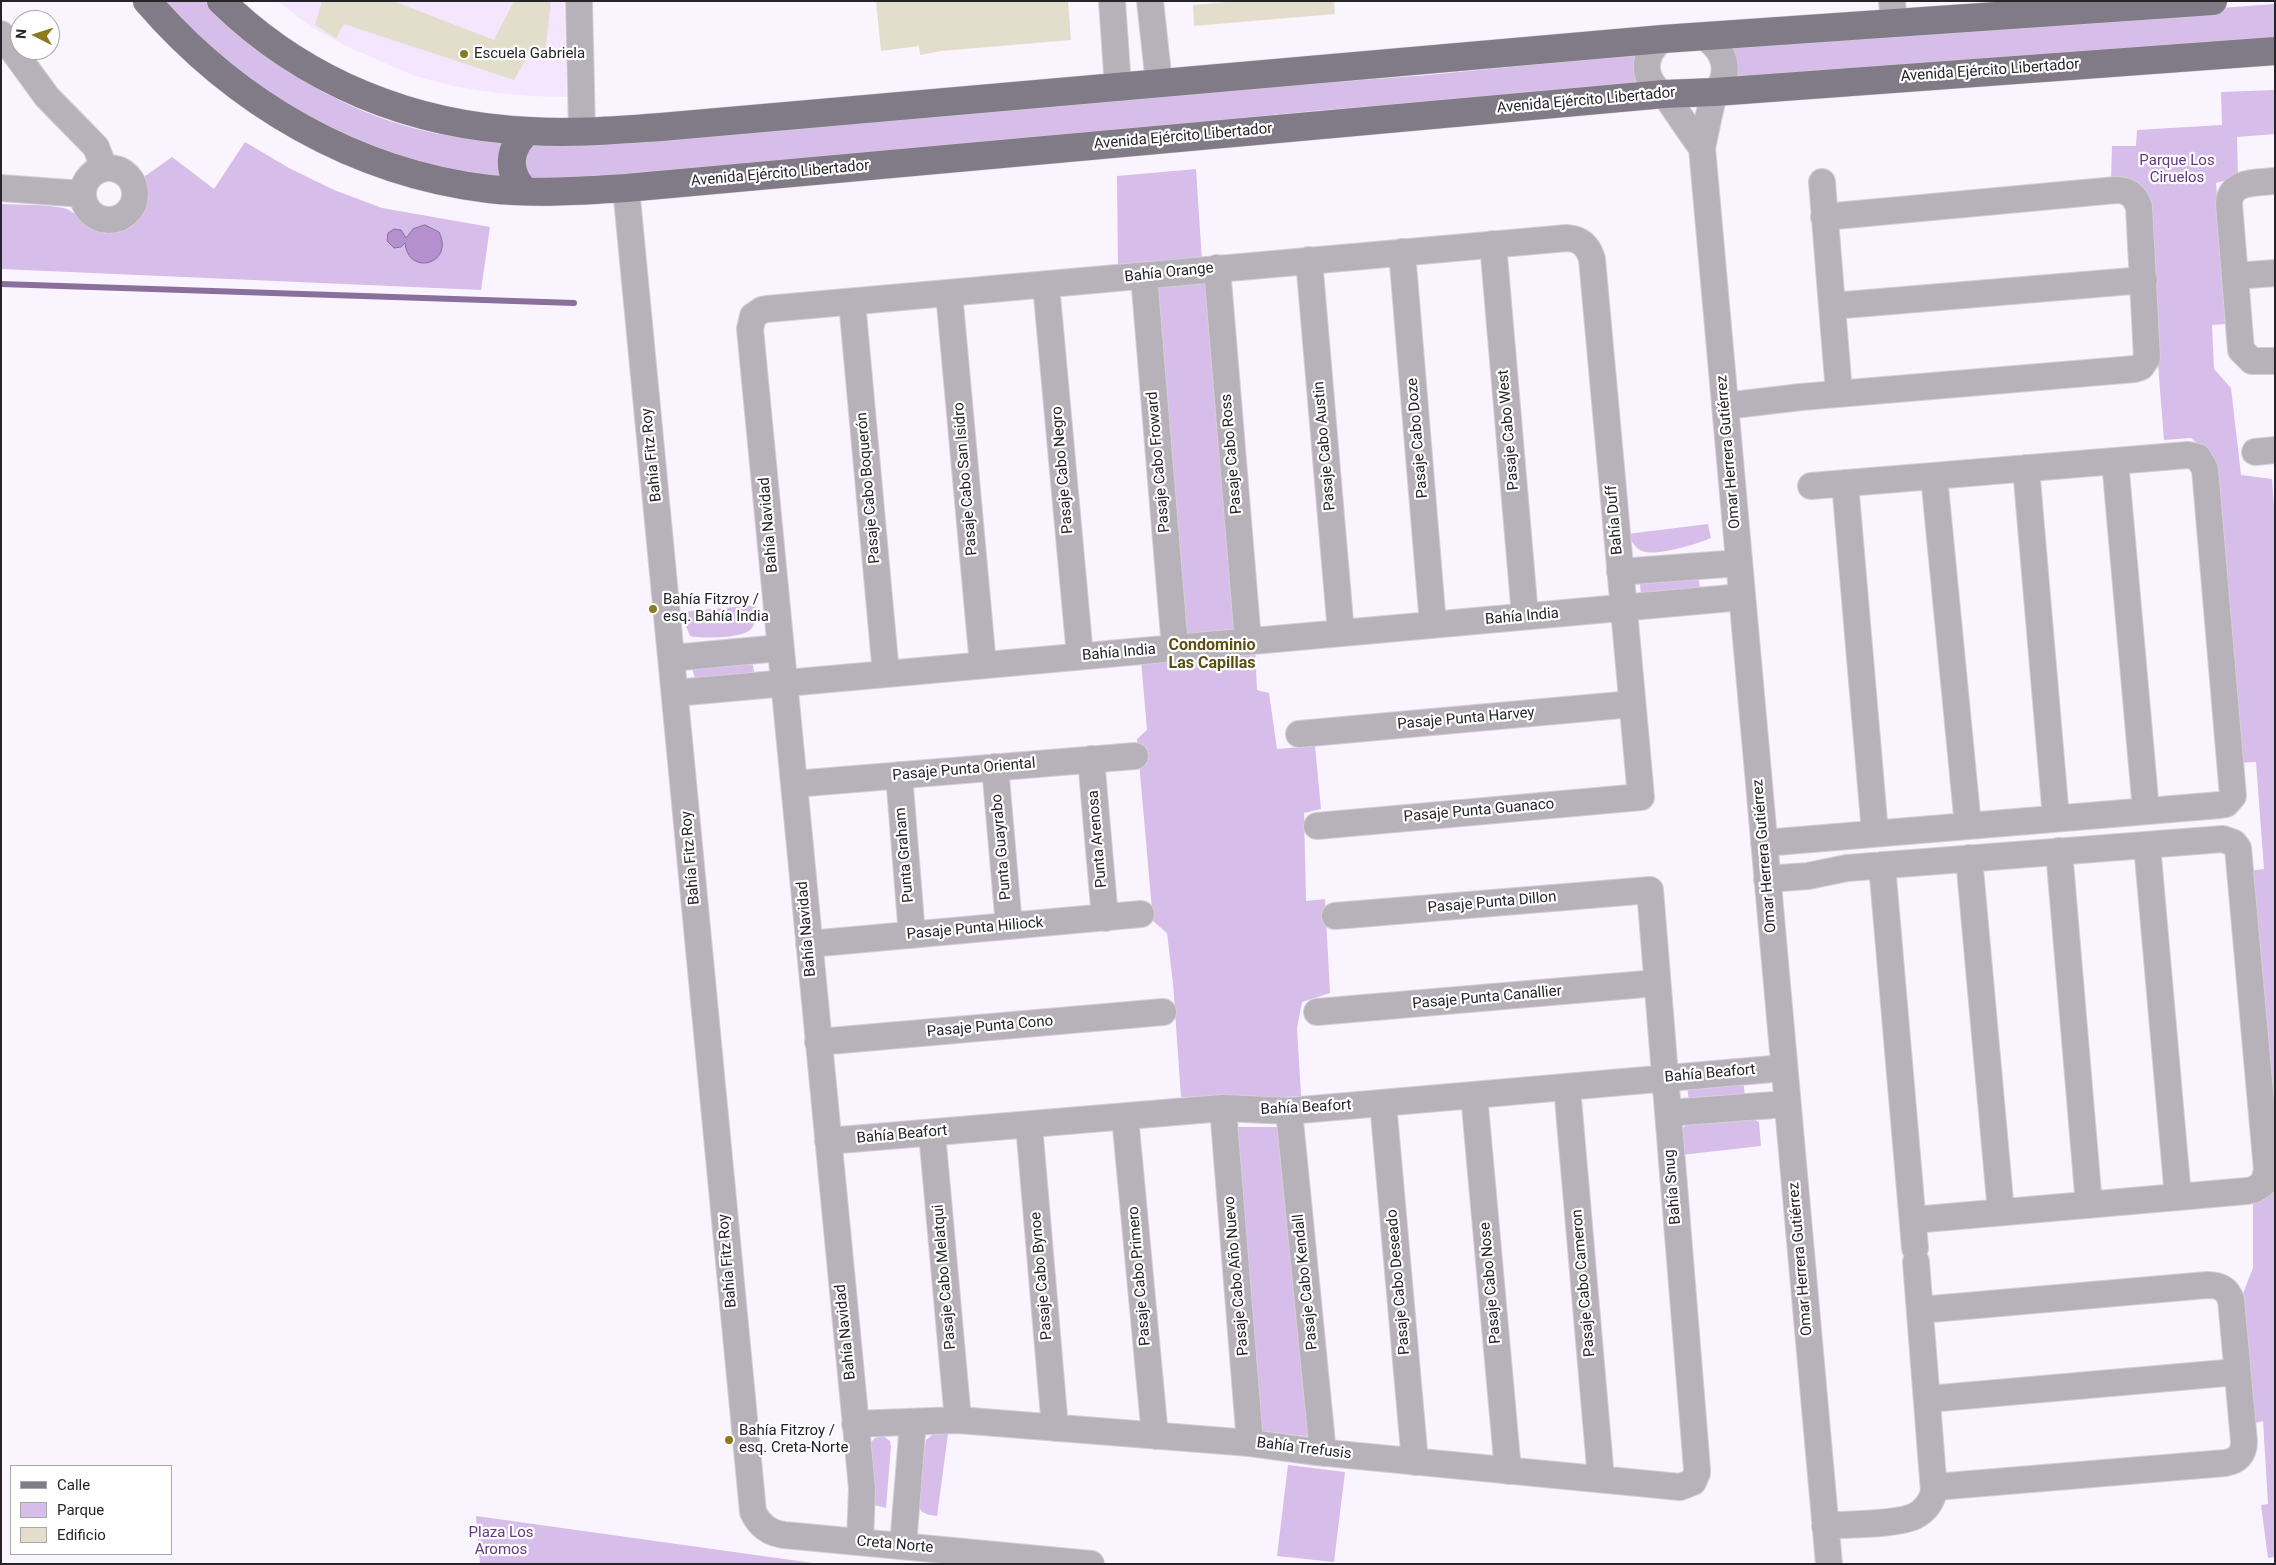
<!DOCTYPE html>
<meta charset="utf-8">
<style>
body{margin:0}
#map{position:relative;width:2276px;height:1565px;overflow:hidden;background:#faf4ff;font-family:Roboto,sans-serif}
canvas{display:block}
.frame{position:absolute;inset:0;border:2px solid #262329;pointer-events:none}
.legend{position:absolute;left:10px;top:1465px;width:162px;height:90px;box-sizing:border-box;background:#fff;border:1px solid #a8a7a9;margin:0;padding:6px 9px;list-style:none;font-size:15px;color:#262329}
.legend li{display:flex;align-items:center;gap:10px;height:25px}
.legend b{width:25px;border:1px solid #a8a7a9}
.north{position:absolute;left:10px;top:10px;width:50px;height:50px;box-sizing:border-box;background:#fff;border:1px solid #a8a7a9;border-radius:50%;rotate:275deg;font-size:14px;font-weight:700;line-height:20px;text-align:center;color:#262329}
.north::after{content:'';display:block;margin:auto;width:18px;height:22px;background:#8d7a20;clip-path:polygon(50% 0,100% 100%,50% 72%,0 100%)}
</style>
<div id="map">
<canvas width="2276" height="1565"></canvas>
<div class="frame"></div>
<ul class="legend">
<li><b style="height:6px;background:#817a87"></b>Calle</li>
<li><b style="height:14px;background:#d7bde9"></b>Parque</li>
<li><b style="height:14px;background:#e2decb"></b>Edificio</li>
</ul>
<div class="north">N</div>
</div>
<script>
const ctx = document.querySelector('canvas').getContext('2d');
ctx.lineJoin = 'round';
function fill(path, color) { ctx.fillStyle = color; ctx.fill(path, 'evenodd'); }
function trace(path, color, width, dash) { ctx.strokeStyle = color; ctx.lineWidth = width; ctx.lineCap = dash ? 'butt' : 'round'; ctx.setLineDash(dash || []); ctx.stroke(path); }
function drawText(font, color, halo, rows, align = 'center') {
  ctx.font = font + ' Roboto,sans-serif'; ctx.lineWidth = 4.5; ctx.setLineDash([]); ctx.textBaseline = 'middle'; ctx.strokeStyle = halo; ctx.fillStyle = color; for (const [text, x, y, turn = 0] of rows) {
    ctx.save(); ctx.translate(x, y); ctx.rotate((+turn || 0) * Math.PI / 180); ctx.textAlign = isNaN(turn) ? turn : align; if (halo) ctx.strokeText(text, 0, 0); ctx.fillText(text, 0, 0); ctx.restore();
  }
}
fill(new Path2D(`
 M277 1H564L567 97 529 96 490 92 453 86 415 76 346 46 313 28Z`), '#f4e6ff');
fill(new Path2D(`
 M157 1H205C260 59 328 103 406 126 439 136 473 139 507 142 496 158 496 164 502 182L403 162 285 111Z
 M2275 4V39L1729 79 1727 44Z
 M1641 54 1647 84 1324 110 644 176 521 180 525 143 1428 75Z
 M2275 90V134L2237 137 2238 177 2216 183 2227 324 2212 325 2214 369 2231 388 2241 475 2272 479 2275 521V1160L2248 871 2264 869 2256 762 2236 763 2208 453 2191 438 2164 440 2145 200 2111 181 2112 146H2136L2137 130 2222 125 2221 92Z
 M245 142 289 168 334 190 382 208 490 227 481 290 1 269V204C21 205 44 204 63 208 74 210 79 220 88 225 102 232 123 226 133 213 140 204 140 190 141 179L172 157 214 189Z
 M1196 169 1202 261 1118 270 1117 176Z
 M1213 282 1240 636 1180 637 1150 288Z
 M1708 524 1711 538C1697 544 1661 555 1646 552 1636 551 1632 541 1627 534Z
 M1698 575 1700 588 1641 594 1639 577Z
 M756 605C756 615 757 625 749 631 739 638 700 639 690 636L680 612Z
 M1255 648 1257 690 1269 693 1277 749 1315 746 1321 809 1304 813 1306 901 1325 899 1330 993 1302 1002 1297 1028 1301 1096 1251 1099 1224 1096 1181 1097 1173 983 1167 933 1153 921 1137 739 1147 730 1141 660Z
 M752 659 754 672 696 682 692 668Z
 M1743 1080 1745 1096 1689 1101 1687 1086Z
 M1749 1118 1759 1122 1761 1146 1681 1155 1679 1132 1687 1124Z
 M1233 1127H1283L1312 1437 1256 1430Z
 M2275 1177V1557L2268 1558 2261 1505 2268 1504 2263 1421 2252 1424 2242 1296 2253 1268V1201Z
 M935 1433 948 1434 937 1516C925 1514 920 1514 918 1502L926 1440Z
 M883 1436 890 1441 891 1446 886 1508 874 1505 869 1444 875 1438Z
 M1288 1465 1345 1472 1334 1562 1277 1556Z
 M476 1516 820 1564H480Z`), '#d7bde9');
const water = new Path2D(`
 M425 225 439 232C455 264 408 277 405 243L401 247 394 248 387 241 388 233 394 229 401 230 406 238 413 229Z`);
fill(water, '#b490ce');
trace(water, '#896f9c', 1);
trace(new Path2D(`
 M1 284 574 303`), '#896f9c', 6);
fill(new Path2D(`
 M322 1H393L494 40 514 1H551L545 54 530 52 514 80 344 24 336 38 315 25Z
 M876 1H1068L1071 40 941 51 920 55 919 46 881 51Z
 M1238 1H1334L1335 14 1194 26 1193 5Z`), '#e2decb');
const minor = new Path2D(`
 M579 1 582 131
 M1112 1 1118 87
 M1150 1 1159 83
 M1892 1 1894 24
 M1 34 47 97 96 147 104 168
 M1704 36C1719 47 1730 62 1722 82 1720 86 1716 90 1714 95 1709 112 1706 130 1702 148L1829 1564
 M1663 39C1647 50 1641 69 1654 86 1658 91 1664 94 1668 99 1679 115 1690 132 1702 148
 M83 194a26 26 0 1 1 52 0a26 26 0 1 1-52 0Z
 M2275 181C2257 183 2230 180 2229 204L2241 350 2252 361H2275
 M1822 182 1839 393
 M1 188 83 194
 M626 188 753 1512C759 1525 769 1533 784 1535L1091 1564
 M1493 244 1525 616
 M1402 252 1433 625
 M1309 260 1341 633
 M1217 268 1248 641
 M1144 276 1175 648
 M2235 276 2275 273
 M1046 285 1080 656
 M949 293 983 665
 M852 302 886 674
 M1832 306 2144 280
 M1725 406 1801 397 2135 369 2141 367 2147 358 2139 207C2135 195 2128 190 2116 190L1824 217
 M2255 452 2275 450
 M2115 461 2146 811
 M2026 468 2056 818
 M1934 476 1968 826
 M1845 483 1875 833
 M1620 572 1739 563
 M672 658 780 648
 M675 693 1742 597
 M1299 734 1632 704
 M1091 759 1105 918
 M995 767 1009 926
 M899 775 912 935
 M794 784 1135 756
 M1764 843 2220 805 2226 804 2233 796 2205 469 2198 457 2188 455 1811 486
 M2147 845 2178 1197
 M2059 851 2089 1205
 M1969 858 2001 1212
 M1882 865 1915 1248
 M1767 879 1808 876 1847 868 2223 839 2234 843 2238 848 2267 1170 2263 1184 2253 1190 2247 1191 1913 1220
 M809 944 1141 914
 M1317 1012 1657 983
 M818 1042 1163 1012
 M1567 1087 1601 1479
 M1474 1095 1508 1471
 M1383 1103 1415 1462
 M1223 1108 1250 1443
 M1289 1111 1323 1453
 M1668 1113 1787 1104
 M1125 1117 1155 1436
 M1029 1125 1055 1428
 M932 1133 958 1420
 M828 1141 1223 1108 1289 1111 1784 1068
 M1920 1310 2207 1285C2219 1285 2227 1288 2231 1300L2244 1441C2244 1455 2237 1461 2225 1463L1935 1487
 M1928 1399 2237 1372
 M855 1424 958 1420 1250 1443 1317 1452 1680 1487 1693 1482 1697 1473V1469L1650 890 1335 916
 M1825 1526C1848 1524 1897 1525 1915 1516 1925 1511 1931 1502 1934 1492L1916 1262
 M860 1542 862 1488 750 329 753 316 762 310 767 309C1034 286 1300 261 1567 238 1581 239 1588 246 1592 259L1641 797 1317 826
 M903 1546 913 1422`);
const major = new Path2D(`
 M147 1C235 103 355 173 489 189 534 194 580 191 626 188L1664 94 1715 92 2275 51
 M221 1C304 82 413 126 529 131 573 134 617 130 661 127L1663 39 2213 1
 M525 191C506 172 508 148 528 131`);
trace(minor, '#d4ced8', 28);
trace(major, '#d4ced8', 29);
trace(minor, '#b7b2ba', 26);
trace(major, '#817a87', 28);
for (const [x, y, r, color] of [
 [464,54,5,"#8d7a20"],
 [653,609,5,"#8d7a20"],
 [729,1440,5,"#8d7a20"]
]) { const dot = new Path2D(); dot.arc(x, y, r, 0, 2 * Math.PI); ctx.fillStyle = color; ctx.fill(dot); trace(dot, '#fff', 2); }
drawText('15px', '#262329', '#fff', [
 ["Escuela Gabriela",474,54],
 ["Bahía Fitzroy /",663,600],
 ["esq. Bahía India",663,617],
 ["Bahía Fitzroy /",739,1431],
 ["esq. Creta-Norte",739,1448]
], 'left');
drawText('15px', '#262329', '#fff', [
 ["Avenida Ejército Libertador",1990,71,-4],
 ["Avenida Ejército Libertador",1586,101,-5],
 ["Avenida Ejército Libertador",1183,137,-5],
 ["Avenida Ejército Libertador",780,174,-5],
 ["Bahía Orange",1169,273,-6],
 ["Pasaje Cabo West",1509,430,-95],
 ["Pasaje Cabo Doze",1418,438,-95],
 ["Pasaje Cabo Austin",1325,446,-95],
 ["Omar Herrera Gutiérrez",1729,452,-95],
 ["Pasaje Cabo Ross",1232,454,-95],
 ["Bahía Fitz Roy",652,455,-96],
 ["Pasaje Cabo Froward",1159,462,-95],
 ["Pasaje Cabo Negro",1063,470,-95],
 ["Pasaje Cabo San Isidro",966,479,-95],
 ["Pasaje Cabo Boquerón",869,488,-95],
 ["Bahía Duff",1615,520,-95],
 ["Bahía Navidad",769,525,-95],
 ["Bahía India",1522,617,-5],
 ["Bahía India",1119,653,-5],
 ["Pasaje Punta Harvey",1466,719,-5],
 ["Pasaje Punta Oriental",964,770,-5],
 ["Pasaje Punta Guanaco",1479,811,-5],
 ["Punta Arenosa",1098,839,-95],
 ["Punta Guayrabo",1002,847,-95],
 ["Punta Graham",905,855,-95],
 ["Omar Herrera Gutiérrez",1765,856,-95],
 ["Bahía Fitz Roy",691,858,-95],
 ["Pasaje Punta Dillon",1492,903,-5],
 ["Bahía Navidad",807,929,-95],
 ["Pasaje Punta Hiliock",975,929,-5],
 ["Pasaje Punta Canallier",1487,998,-5],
 ["Pasaje Punta Cono",990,1027,-5],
 ["Bahía Beafort",1710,1074,-5],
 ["Bahía Beafort",1306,1108,-3],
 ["Bahía Beafort",902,1135,-5],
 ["Bahía Snug",1673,1187,-95],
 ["Omar Herrera Gutiérrez",1801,1259,-95],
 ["Bahía Fitz Roy",728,1261,-95],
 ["Pasaje Cabo Bynoe",1042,1276,-95],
 ["Pasaje Cabo Primero",1140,1276,-95],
 ["Pasaje Cabo Año Nuevo",1237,1276,-95],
 ["Pasaje Cabo Melatqui",945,1277,-95],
 ["Pasaje Cabo Kendall",1306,1282,-96],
 ["Pasaje Cabo Deseado",1399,1282,-95],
 ["Pasaje Cabo Nose",1491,1283,-95],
 ["Pasaje Cabo Cameron",1584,1283,-95],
 ["Bahía Navidad",846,1332,-96],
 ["Bahía Trefusis",1304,1449,7],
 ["Creta Norte",895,1545,5]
]);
drawText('15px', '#663782', '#fff', [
 ["Parque Los",2177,161],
 ["Ciruelos",2177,178],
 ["Plaza Los",501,1533],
 ["Aromos",501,1550]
]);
drawText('bold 16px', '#5b4e0f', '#fff', [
 ["Condominio",1212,646],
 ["Las Capillas",1212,664]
]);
</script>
